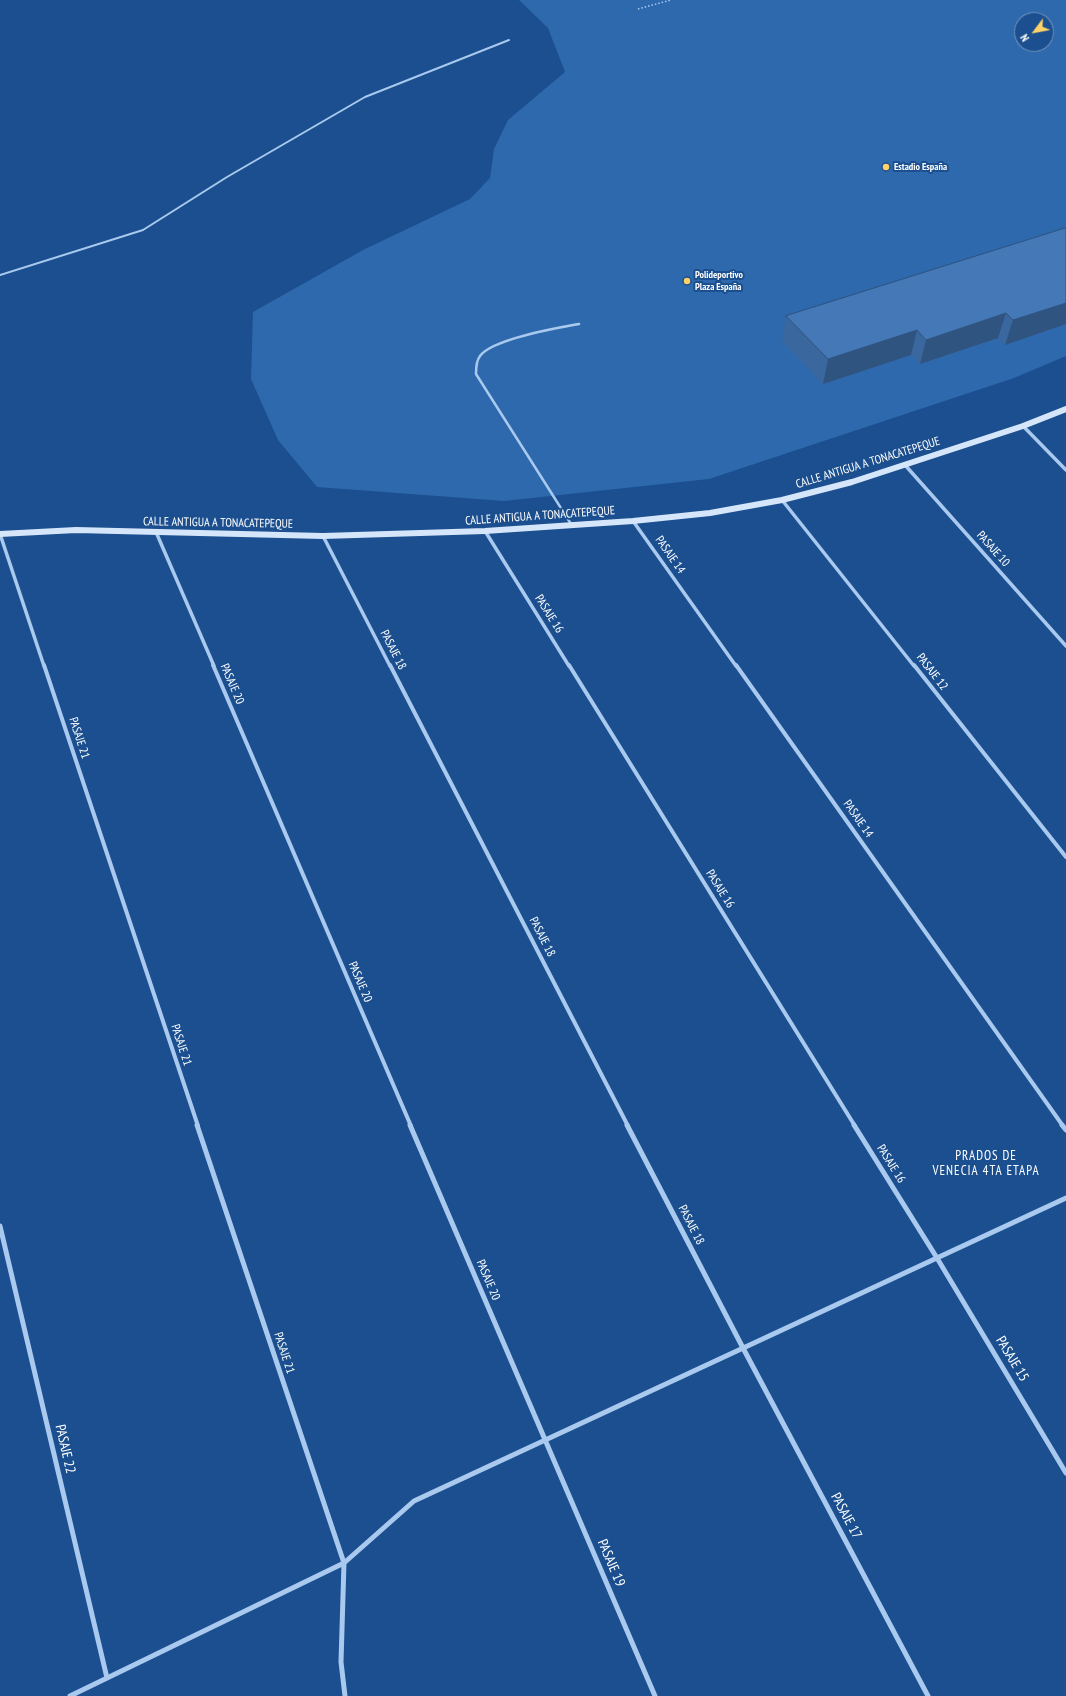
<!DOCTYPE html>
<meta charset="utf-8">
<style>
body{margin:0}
#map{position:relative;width:1066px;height:1696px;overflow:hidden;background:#1b4f8f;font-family:"PT Sans Narrow",sans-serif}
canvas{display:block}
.north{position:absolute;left:1014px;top:12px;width:40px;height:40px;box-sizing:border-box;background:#1b4f8f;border:1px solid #7695bc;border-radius:50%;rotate:238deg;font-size:11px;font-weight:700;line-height:16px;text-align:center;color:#fff}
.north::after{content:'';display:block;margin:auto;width:14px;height:18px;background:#ffd166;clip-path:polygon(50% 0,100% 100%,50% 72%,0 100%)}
</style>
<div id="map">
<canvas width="1066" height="1696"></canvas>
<div class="north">N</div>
</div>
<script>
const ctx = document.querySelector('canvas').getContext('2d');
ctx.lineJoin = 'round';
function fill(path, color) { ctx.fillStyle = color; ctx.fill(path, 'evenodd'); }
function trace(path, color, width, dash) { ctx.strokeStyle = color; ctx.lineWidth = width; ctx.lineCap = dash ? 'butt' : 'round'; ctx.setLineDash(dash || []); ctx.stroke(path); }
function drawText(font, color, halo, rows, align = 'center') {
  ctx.font = font + ' "PT Sans Narrow",sans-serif'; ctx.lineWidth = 4; ctx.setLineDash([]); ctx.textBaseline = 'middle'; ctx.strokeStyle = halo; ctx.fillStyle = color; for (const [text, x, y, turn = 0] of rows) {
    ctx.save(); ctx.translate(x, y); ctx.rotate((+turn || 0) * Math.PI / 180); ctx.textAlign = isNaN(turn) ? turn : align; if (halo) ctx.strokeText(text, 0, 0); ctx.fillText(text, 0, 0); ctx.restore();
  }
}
fill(new Path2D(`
 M519 0H1066V356L1014 378 709 479 504 501 317 487 278 440 251 379 253 312 363 250 470 199 490 178 494 149 508 120 565 72 548 28ZM1022 20H1046V44H1022Z`), '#2e69ad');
trace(new Path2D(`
 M638 9 671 0`), '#a9c9ee', 1.5, [1.5, 2]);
trace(new Path2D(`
 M0 275 143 230 227 177 365 97 509 40`), '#a9c9ee', 2);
trace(new Path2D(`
 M571 524 476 374C476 368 476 361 480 356 492 339 557 328 579 324`), '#a9c9ee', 2.5);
trace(new Path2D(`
 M1023 426 1066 470
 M905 465 1066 646
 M782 500 914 666
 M633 521 736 666
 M485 531 569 666
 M156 532 214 666
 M0 534 44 666
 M323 536 390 666`), '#a9c9ee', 3.5);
trace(new Path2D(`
 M44 665 198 1126
 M213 665 411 1126
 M390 665 628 1126
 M569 665 855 1126
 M736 665 1063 1126
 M914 665 1066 857`), '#a9c9ee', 4);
trace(new Path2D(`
 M410 1125 655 1696
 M627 1125 743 1348 928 1696
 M854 1125 937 1258 1066 1473
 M1062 1125 1066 1130
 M0 1226 107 1678
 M70 1696 344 1563 197 1125
 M345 1696 341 1662 344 1563 414 1501 1066 1198`), '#a9c9ee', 5);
trace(new Path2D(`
 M0 534 76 530 323 536 485 531 633 521 710 513 782 500 852 482 1023 426 1066 409`), '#d6e6fa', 6);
fill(new Path2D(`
 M1066 228V324L1005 345 998 338 920 364 911 355 823 384 782 341 786 316Z`), '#3a679d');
fill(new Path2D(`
 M1066 303V324L1005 345 1013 320Z
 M1006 313 998 338 920 364 926 340Z
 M917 330 911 355 823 384 828 359Z`), '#305480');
const building = new Path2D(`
 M1066 228V303L1013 320 1006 313 926 340 917 330 828 359 786 316Z`);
fill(building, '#4478b7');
trace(building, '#305480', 1);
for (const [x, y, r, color] of [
 [886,167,4,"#ffd166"],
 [687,281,4,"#ffd166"]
]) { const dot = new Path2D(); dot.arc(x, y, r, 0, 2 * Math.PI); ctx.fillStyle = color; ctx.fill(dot); trace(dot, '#1b4f8f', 1.5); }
drawText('bold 10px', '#fff', '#1b4f8f', [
 ["Estadio España",894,167],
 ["Polideportivo",695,275],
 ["Plaza España",695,287]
], 'left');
drawText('12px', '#fff', '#1b4f8f', [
 ["CALLE ANTIGUA A TONACATEPEQUE",868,463,-17],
 ["CALLE ANTIGUA A TONACATEPEQUE",540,516,-4],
 ["CALLE ANTIGUA A TONACATEPEQUE",218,523,1],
 ["PASAJE 10",993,549,48],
 ["PASAJE 14",670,555,55],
 ["PASAJE 16",549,614,58],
 ["PASAJE 18",393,650,63],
 ["PASAJE 12",932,672,52],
 ["PASAJE 20",232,684,67],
 ["PASAJE 21",79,738,72],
 ["PASAJE 14",858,819,55],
 ["PASAJE 16",720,889,58],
 ["PASAJE 18",542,937,63],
 ["PASAJE 20",360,982,67],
 ["PASAJE 21",181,1045,72],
 ["PASAJE 16",891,1164,58],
 ["PASAJE 18",691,1225,63],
 ["PASAJE 20",488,1280,67],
 ["PASAJE 21",284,1353,72]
]);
ctx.letterSpacing = '1px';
drawText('13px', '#fff', '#1b4f8f', [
 ["PRADOS DE",986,1156],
 ["VENECIA 4TA ETAPA",986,1171]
]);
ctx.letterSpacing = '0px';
drawText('14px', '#fff', '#1b4f8f', [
 ["PASAJE 15",1012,1359,59],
 ["PASAJE 22",65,1449,77],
 ["PASAJE 17",846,1516,62],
 ["PASAJE 19",611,1563,67]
]);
</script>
